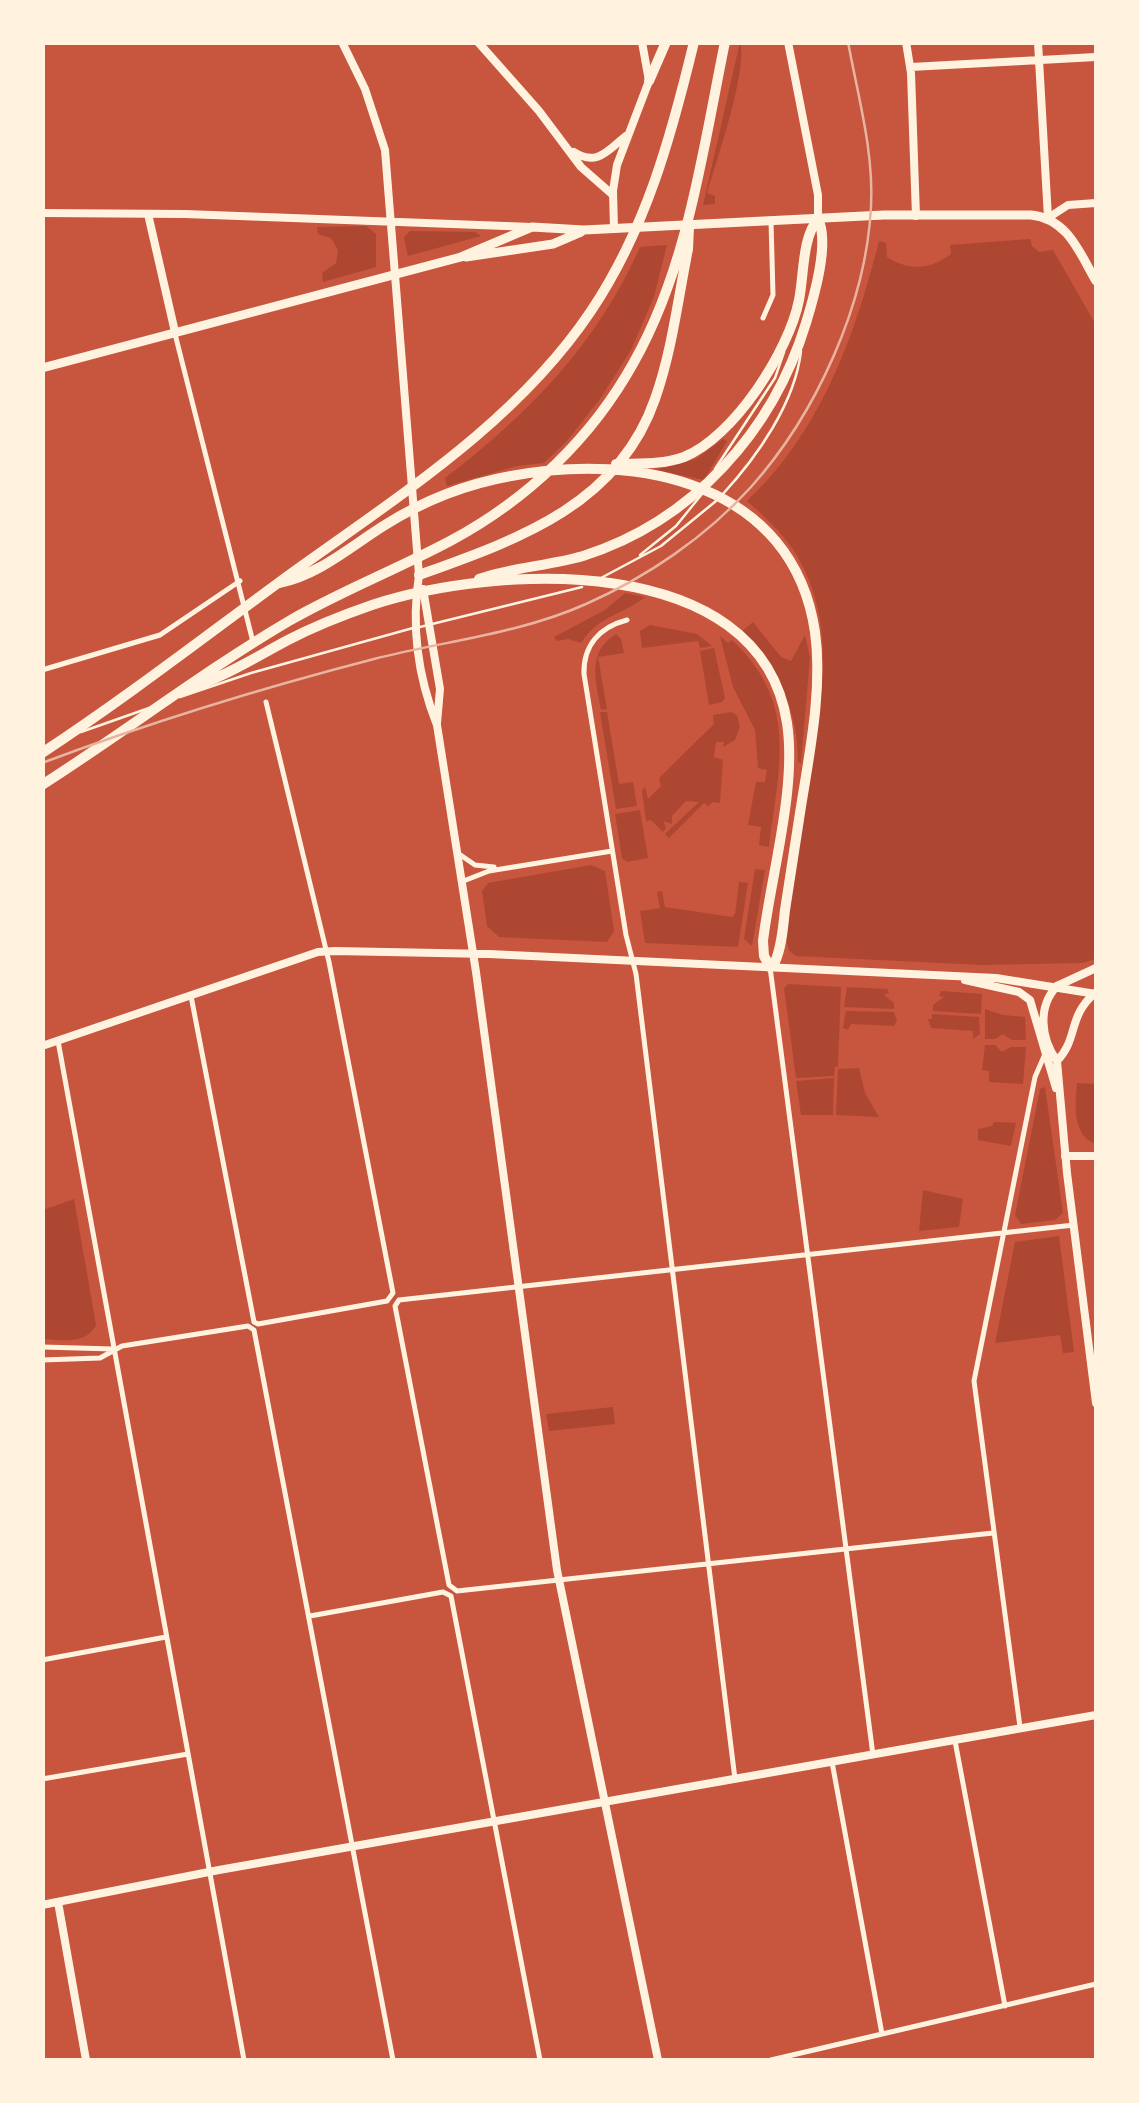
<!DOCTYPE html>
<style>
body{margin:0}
#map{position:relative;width:1139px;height:2103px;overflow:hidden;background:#c8553d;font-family:"Noto Serif",serif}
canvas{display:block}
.frame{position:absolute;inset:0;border:45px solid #fff3e0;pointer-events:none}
</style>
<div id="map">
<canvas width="1139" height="2103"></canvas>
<div class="frame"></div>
</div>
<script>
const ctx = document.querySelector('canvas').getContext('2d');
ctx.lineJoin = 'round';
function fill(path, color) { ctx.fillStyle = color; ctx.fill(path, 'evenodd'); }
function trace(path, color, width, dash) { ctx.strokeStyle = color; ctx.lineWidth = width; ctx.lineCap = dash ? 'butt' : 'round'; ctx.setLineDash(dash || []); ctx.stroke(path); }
fill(new Path2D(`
 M740 42C748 69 717 160 707 193L715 196V204L703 205Z
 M366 226 376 234V267L323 282 322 273 336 263 338 250 331 238 318 234 317 227Z
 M410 231 475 232 481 236 408 256 404 237Z
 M1030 239 1032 246 1039 252 1053 250 1096 325V959L1082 963 983 965 796 956 789 951 786 938C793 887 801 836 808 785 819 712 838 634 802 565 789 538 768 520 747 501 821 431 855 336 879 241L886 243 887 257C909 271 930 270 951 254L950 245Z
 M667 245 654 297 631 350 600 399 566 442 544 463 517 466 447 486 445 478C529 414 597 344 640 247Z
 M723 439 727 441 704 480 655 470 696 459Z
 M625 593 645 597C621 616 599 615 581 643L568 639 556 641 554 637 605 610Z
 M753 622 781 657 791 661 805 635 810 658 801 763 798 762C799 713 777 666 742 631Z
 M650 625 697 634 712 646 700 648 698 641 642 648 640 631Z
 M616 634 621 639 624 653 598 657 607 709 601 710C596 681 586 653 616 634Z
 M720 636 728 643 732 640C799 703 779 766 769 847L759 845 761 827 748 825 756 782H765L767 770 758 768 755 730 733 687Z
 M714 648 725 698 722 702 709 705 700 651Z
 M600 712H607L619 784 633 782 637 806 616 809Z
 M731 712 737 715 740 727 735 740 723 747 724 742H716L714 757 723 760 720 803 713 802 708 806 704 803 669 838 665 834 699 802 686 801 672 816V824L663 821 666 828 663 832 651 820 646 821 642 791 645 787 648 799 661 786 659 778 714 724 713 715Z
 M640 810 648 858 627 862 622 858 615 814Z
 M591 865 605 871 614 931 607 942 499 937 487 926 482 891 488 883Z
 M755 869 765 870 752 946 744 939Z
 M739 882 748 883 738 947 645 943 640 911 660 908 657 892 662 891 665 907 732 917 735 914Z
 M788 984 841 987 838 1066 835 1067 834 1076 796 1078 784 988Z
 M847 987 887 989 889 993 884 995 894 1003V1009L844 1007Z
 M941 991 982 994 981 1014 933 1011V1005L944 997 939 996Z
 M985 1009 1003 1015 1025 1017 1026 1040H1012L1003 1034 995 1039H985Z
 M846 1011 894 1012 897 1021 894 1026 851 1024 848 1030 843 1028Z
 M932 1014 979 1017 980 1034 973 1039V1031L931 1028 928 1019H932Z
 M985 1045H995L1002 1052 1011 1047H1026L1023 1084 989 1082V1071L982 1070Z
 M859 1068 865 1093 879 1117 836 1115 838 1069Z
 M834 1078 833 1115H801L796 1081Z
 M1077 1083 1096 1084V1144C1072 1136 1075 1104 1077 1083Z
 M1045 1087 1063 1213 1055 1220 1021 1224 1015 1215 1040 1089Z
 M994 1122 1016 1123 1011 1146 978 1140V1129L992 1126Z
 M923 1190 963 1199 959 1227 919 1231Z
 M74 1199 96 1325C86 1345 61 1340 43 1339V1210Z
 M1059 1236 1074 1352 1063 1353 1060 1335 995 1343 1015 1242Z
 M613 1407 615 1424 549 1431 546 1414Z`), '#ae4732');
trace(new Path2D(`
 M715 469 775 378 784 352
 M722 495C757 457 795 403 801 351
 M640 555 676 526 702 494
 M599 579 661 546 716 501
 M420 627 582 587
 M180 697 251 673 413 628
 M81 732 149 708`), '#fff3e0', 2.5);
trace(new Path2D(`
 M763 318 773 295 771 221
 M175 334 253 642
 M627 620C600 627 583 645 584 674L626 935 636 974 735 1779
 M42 670 160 635 240 581
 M459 854 475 865 494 867
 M461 882 489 871 612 851
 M770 967 873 1755
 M191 996 254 1322 258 1324 387 1301 393 1293 329 962 266 702
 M58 1041 244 2060
 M42 1347 113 1349
 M42 1360 100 1358 122 1346 248 1326 254 1330 393 2060
 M993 1533 457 1591 449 1585 395 1306 399 1300 1074 1225
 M310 1616 443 1592 451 1596 540 2060
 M42 1660 166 1637
 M1020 1727 974 1381 1035 1077 1045 1054
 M955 1741 1005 2006
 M832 1762 882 2034
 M42 1779 188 1754
 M771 2060 1096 1984`), '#fff3e0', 5);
trace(new Path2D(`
 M478 42 539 111 581 167 613 195
 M788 42 818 195V219
 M906 42 911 73 916 216
 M1038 42 1048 218
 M911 67 1096 57
 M574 152C597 167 608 150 626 136
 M148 214 175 332
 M614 229 613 191 617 165 649 81 642 42
 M1057 986 1096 968
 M1065 1156H1096
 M58 1902 86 2060`), '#fff3e0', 8);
trace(new Path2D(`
 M342 42 365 89 385 150 419 575C411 626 418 677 437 725L476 972 557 1570 658 2060
 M42 213 185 214 532 227
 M1048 218 1068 205 1096 203
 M423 589 440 689 437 723
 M965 980 1019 992 1030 1000 1056 1088
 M1057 986C1037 1007 1041 1039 1057 1061L1067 1173 1096 1403
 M42 1046 318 952 335 951 489 954 996 978 1096 994
 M1057 1061C1079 1038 1067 1017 1095 993
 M42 1905 219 1870 1096 1715`), '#fff3e0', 8);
trace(new Path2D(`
 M466 257 553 244 581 232
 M42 368 461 257 532 227 584 230 884 215H1031C1068 219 1079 252 1096 281`), '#fff3e0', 9);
trace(new Path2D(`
 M649 81 666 42
 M616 464C639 463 662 465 684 457 734 437 789 351 799 300 804 276 802 237 818 219
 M419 575C516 540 618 506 655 399 672 351 678 299 688 249L689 227
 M479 579C512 567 549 566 583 556 693 521 773 431 806 323 814 297 830 243 818 219
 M186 689C223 678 254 658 288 640 315 626 343 615 372 605 494 565 760 549 787 723 797 788 771 875 763 941L764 956 770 967 775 962C782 946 783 927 785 910 790 878 795 845 800 813 809 755 823 690 815 632 793 483 638 452 511 476 466 484 423 501 385 525 351 546 319 575 279 583
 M42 753C127 697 207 635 289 575 397 497 516 423 591 311 646 229 671 137 694 42
 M42 785C125 732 204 671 289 621 341 591 398 569 452 540 528 499 592 438 634 362 688 266 703 149 725 42`), '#fff3e0', 10);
trace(new Path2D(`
 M42 763C151 722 262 688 374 659 444 641 519 634 586 604 647 577 706 537 751 487 816 414 866 305 871 207 874 152 858 96 848 42`), '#e9b49f', 2.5);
</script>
